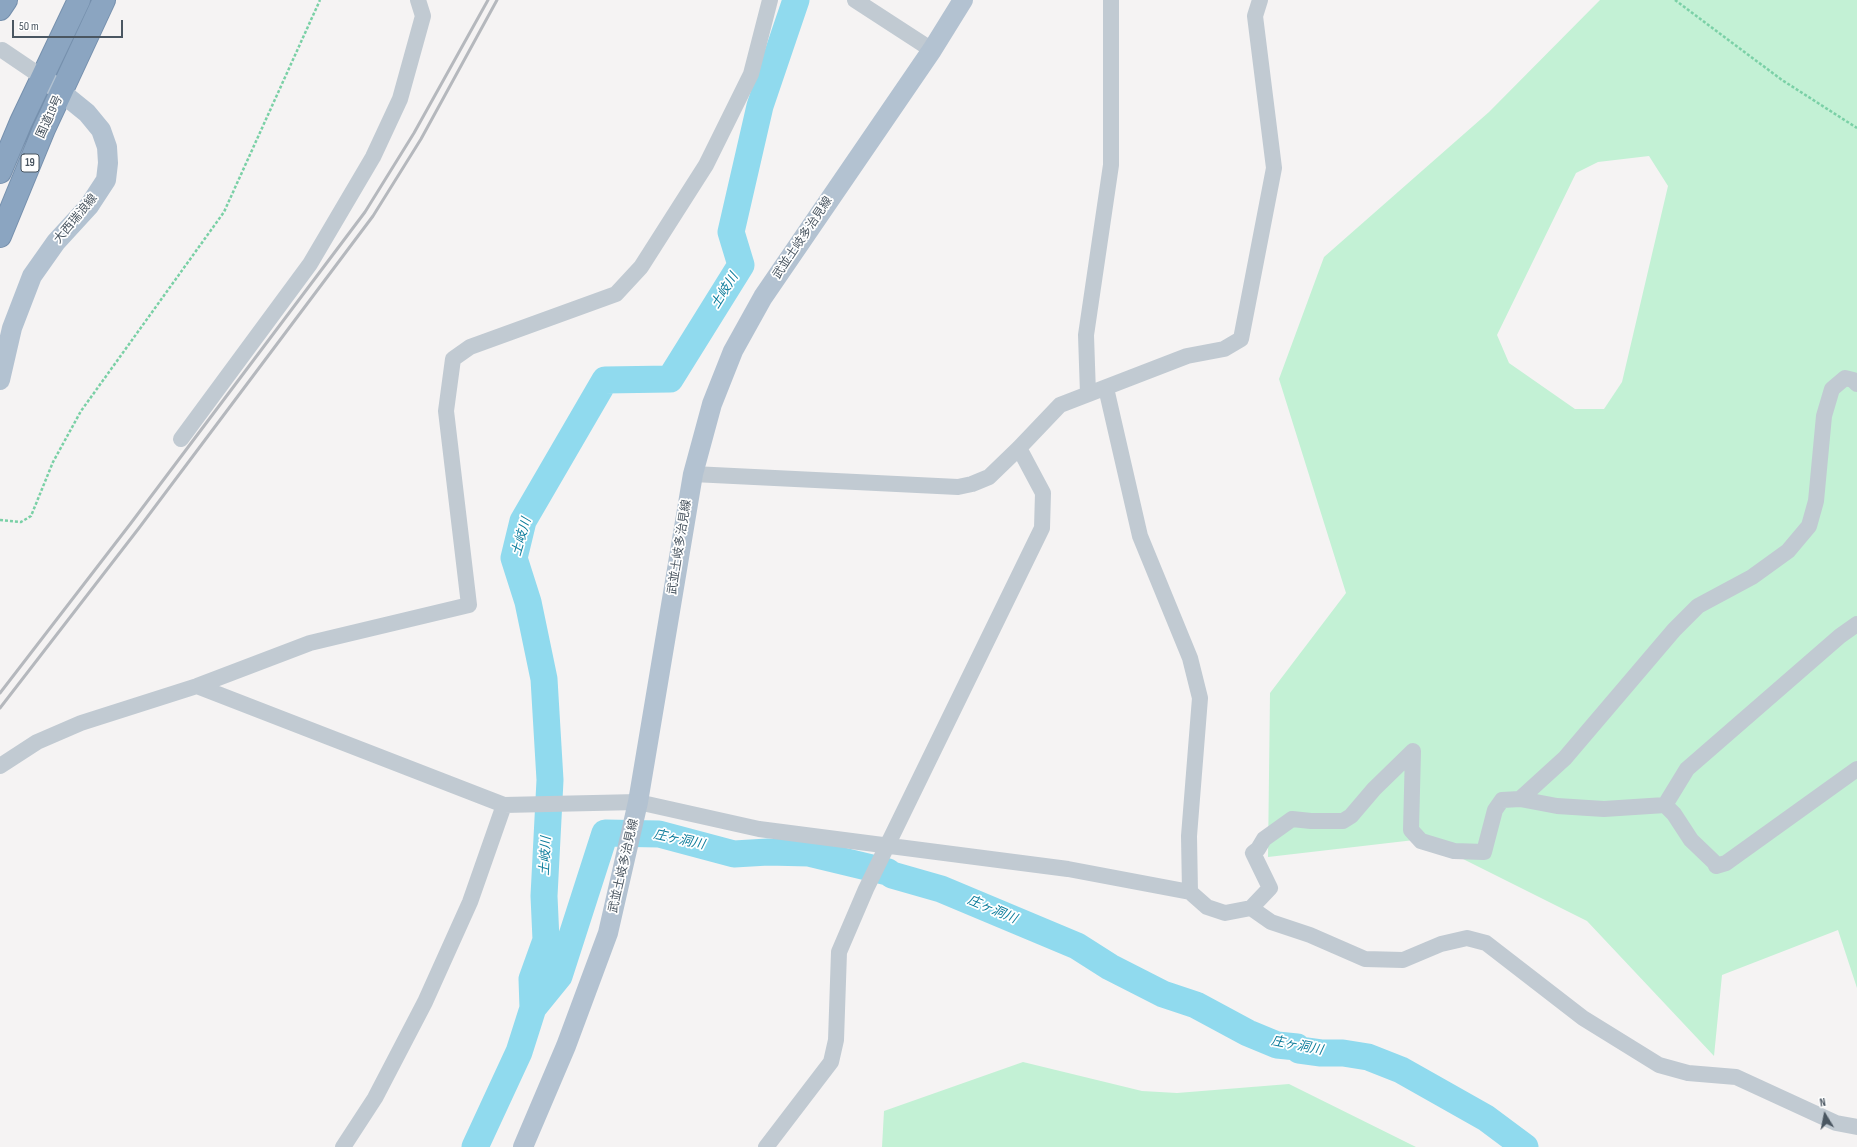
<!DOCTYPE html>
<meta charset="utf-8">
<style>
body{margin:0}
#map{position:relative;width:1857px;height:1147px;overflow:hidden;background:#f5f3f3;font-family:"Sofia Sans Condensed",sans-serif}
canvas{display:block}
.north{position:absolute;left:1805px;top:1095px;width:40px;height:40px;-webkit-text-stroke:3px #fff;paint-order:stroke;rotate:350deg;font-size:11px;font-weight:700;line-height:16px;text-align:center;color:#4a5661}
.north::after{content:'';display:block;margin:auto;width:14px;height:18px;background:#4a5661;clip-path:polygon(50% 0,100% 100%,50% 72%,0 100%)}
.scale{position:absolute;left:12px;top:20px;width:111px;height:18px;box-sizing:border-box;border:2px solid #4a5661;border-top:0;padding-left:5px;font-size:12px;line-height:14px;white-space:nowrap;color:#4a5661;-webkit-text-stroke:3px #fff;paint-order:stroke}
</style>
<div id="map">
<canvas width="1857" height="1147"></canvas>
<div class="north">N</div>
<div class="scale">50 m</div>
</div>
<script>
const ctx = document.querySelector('canvas').getContext('2d');
ctx.lineJoin = 'round';
function fill(path, color) { ctx.fillStyle = color; ctx.fill(path, 'evenodd'); }
function trace(path, color, width, dash) { ctx.strokeStyle = color; ctx.lineWidth = width; ctx.lineCap = dash ? 'butt' : 'round'; ctx.setLineDash(dash || []); ctx.stroke(path); }
function drawText(font, color, halo, rows, align = 'center') {
  ctx.font = font + ' "Sofia Sans Condensed","Noto Sans JP",sans-serif'; ctx.lineWidth = 3.5; ctx.setLineDash([]); ctx.textBaseline = 'middle'; ctx.strokeStyle = halo; ctx.fillStyle = color; for (const [text, x, y, turn = 0] of rows) {
    ctx.save(); ctx.translate(x, y); ctx.rotate((+turn || 0) * Math.PI / 180); ctx.textAlign = isNaN(turn) ? turn : align; if (halo) ctx.strokeText(text, 0, 0); ctx.fillText(text, 0, 0); ctx.restore();
  }
}
fill(new Path2D(`
 M1600 0H1857V988L1838 930 1722 975 1714 1056 1587 921 1423 839 1268 857 1270 693 1346 593 1279 379 1324 257 1489 112ZM1649 156 1668 186 1622 382 1604 409H1575L1509 363 1497 335 1576 173 1598 162Z
 M1023 1062 1142 1091 1177 1093 1289 1084 1416 1147H882L884 1111Z`), '#c3f1d5');
trace(new Path2D(`
 M533 1008 559 976 605 833 659 834 734 854 768 852 809 853 888 872 892 875 941 889 1077 946 1110 967 1163 994 1196 1005 1248 1033 1277 1045 1297 1047 1299 1050 1321 1053H1343L1368 1057 1401 1070 1486 1118 1525 1147
 M475 1147 519 1052 533 1008 532 979 546 940 544 896 550 780 544 679 528 602 514 558 523 521 605 380 670 379 741 265 731 232 760 106 796 0`), '#90daee', 27);
const highway = new Path2D(`
 M0 9 6 0
 M0 172 21 122 79 0
 M0 236 44 129 104 0`);
trace(highway, '#7690ad', 24);
trace(new Path2D(`
 M1675 0 1782 80 1857 128
 M0 520 21 522 31 516 53 462 81 411 224 212 320 0`), '#7ad0a6', 2.5, [3, 2]);
trace(new Path2D(`
 M855 0 932 50
 M2 50 42 77
 M1106 388 1140 536 1190 658 1200 698 1189 836 1190 892
 M1088 394 1086 335 1111 165V0
 M181 439 310 264 373 157 400 99 423 16 418 0
 M693 474 958 487 972 484 989 477 1019 448 1060 405 1187 356 1224 349 1241 339 1274 168 1255 16 1260 0
 M197 686 504 805 638 802 759 829 1068 869 1190 892 1207 907 1225 913 1251 908 1270 888 1253 853 1258 849 1264 839 1292 819 1311 821H1343L1351 816 1374 789 1413 751 1411 830 1421 841 1454 851 1484 852 1495 810 1502 800 1520 799 1557 806 1604 809 1665 805 1674 814 1691 840 1715 863 1716 866 1726 863 1857 769
 M0 766 37 742 81 723 197 686 310 643 469 605 446 411 453 359 470 347 616 294 641 267 706 165 751 74 770 0
 M1520 799 1565 758 1674 630 1698 606 1752 577 1788 551 1809 526 1816 501 1824 416 1832 389 1845 378 1853 380 1857 384
 M1665 805 1687 769 1840 636 1857 624
 M1251 908 1271 922 1310 935 1365 959 1403 960 1441 944 1467 938 1486 943 1583 1018 1659 1065 1688 1073 1736 1077 1836 1123 1857 1127
 M343 1147 375 1098 425 1002 470 902 504 805
 M766 1147 831 1062 836 1040 839 952 866 889 1042 528 1043 493 1019 448`), '#c1cad2', 16);
trace(new Path2D(`
 M0 380 12 328 32 276 56 242 89 206 106 180 108 163 107 147 101 130 87 113 50 83
 M523 1147 566 1046 608 933 638 802 693 474 712 404 733 351 763 297 932 50 963 0`), '#b3c2d1', 20);
trace(highway, '#8ba5c1', 22);
trace(new Path2D(`
 M0 693 131 523 365 212 414 133 488 0
 M0 708 139 528 373 216 421 139 497 0`), '#b5b8bd', 3);
for (const [x, y, w] of [
 [30,163,18]
]) { const box = new Path2D(); box.roundRect(x - w / 2, y - 9, w, 18, 3); ctx.fillStyle = '#fff'; ctx.fill(box); trace(box, '#4a5661', 1); }
drawText('bold 11px', '#4a5661', null, [
 ["19",30,163]
]);
drawText('12px', '#4a5661', '#fff', [
 ["国道19号",50,117,-65],
 ["大西瑞浪線",76,219,-50],
 ["武並土岐多治見線",803,238,-56],
 ["武並土岐多治見線",680,547,-81],
 ["武並土岐多治見線",624,866,-77]
]);
drawText('italic 13px', '#0c7c9b', '#fff', [
 ["土岐川",725,291,-58],
 ["土岐川",522,537,-74],
 ["庄ヶ洞川",679,840,12],
 ["土岐川",546,856,-87],
 ["庄ヶ洞川",992,910,23],
 ["庄ヶ洞川",1297,1046,11]
]);
</script>
